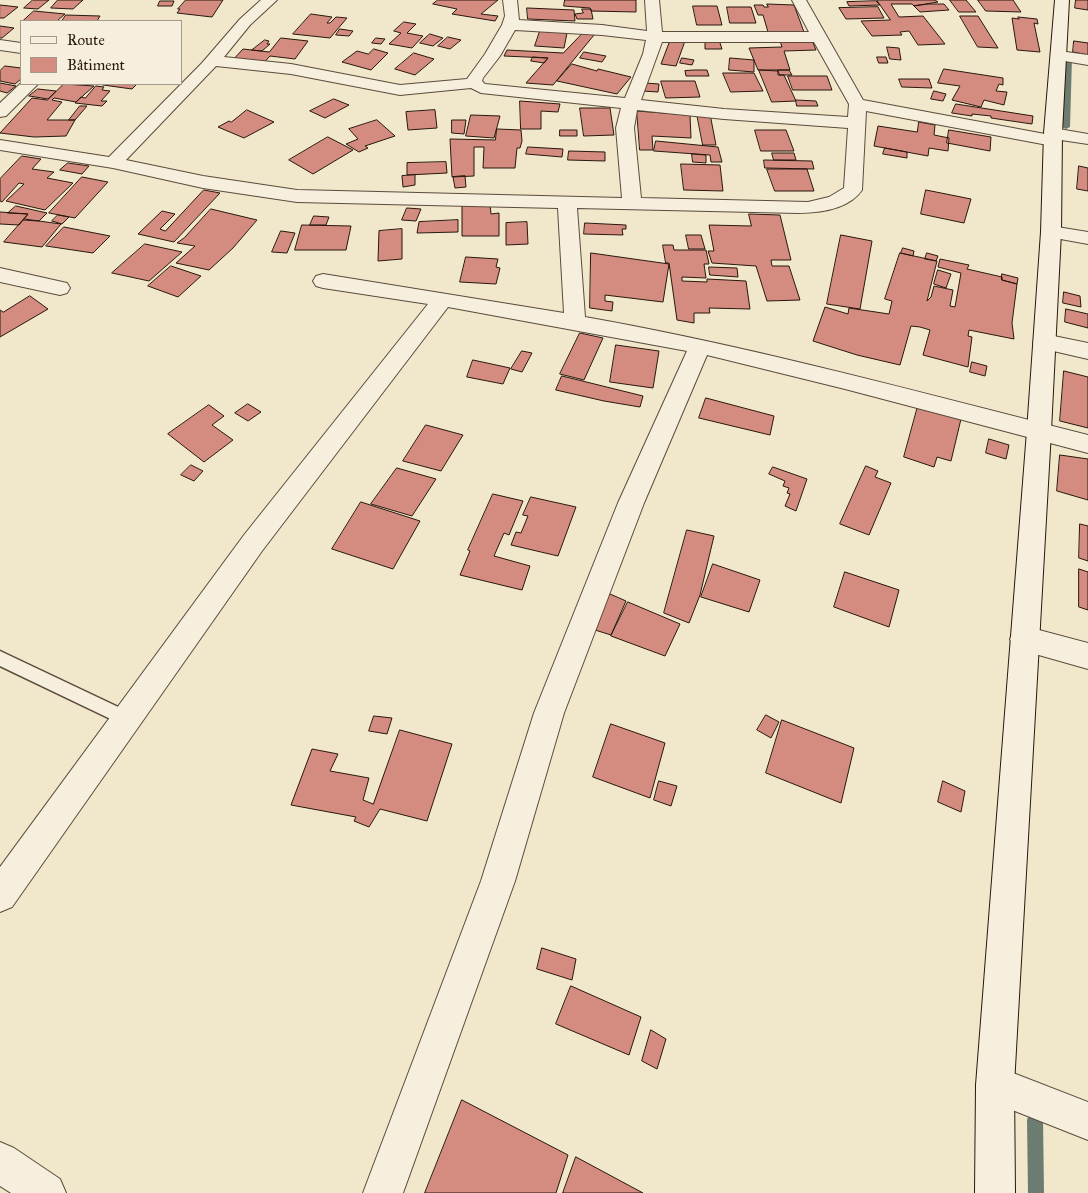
<!DOCTYPE html>
<meta charset="utf-8">
<style>
body{margin:0}
#map{position:relative;width:1088px;height:1193px;overflow:hidden;background:#f1e7ca;font-family:"IM FELL Great Primer",serif}
canvas{display:block}
.legend{position:absolute;left:20px;top:20px;width:162px;height:65px;box-sizing:border-box;background:#f6efdd;border:1px solid #a4998a;margin:0;padding:6px 9px;list-style:none;font-size:15px;color:#29170e}
.legend li{display:flex;align-items:center;gap:10px;height:25px}
.legend b{width:25px;border:1px solid #a4998a}
</style>
<div id="map">
<canvas width="1088" height="1193"></canvas>
<ul class="legend">
<li><b style="height:6px;background:#f6efdd"></b>Route</li>
<li><b style="height:14px;background:#d38c7f"></b>Bâtiment</li>
</ul>
</div>
<script>
const ctx = document.querySelector('canvas').getContext('2d');
ctx.lineJoin = 'round';
function fill(path, color) { ctx.fillStyle = color; ctx.fill(path, 'evenodd'); }
function trace(path, color, width, dash) { ctx.strokeStyle = color; ctx.lineWidth = width; ctx.lineCap = dash ? 'butt' : 'round'; ctx.setLineDash(dash || []); ctx.stroke(path); }
fill(new Path2D(`
 M1069 56 1072 58 1070 127 1066 129 1062 127 1066 58Z
 M1035 1112 1041 1114 1043 1120 1044 1193H1028L1027 1120 1029 1114Z`), '#6d7c71');
const building = new Path2D(`
 M33 0H49L38 9 24 8Z
 M58 0H83L73 9 51 8Z
 M186 0H223L212 17 177 13 180 9H178Z
 M438 0H498L481 14 498 16 495 21 452 14 457 9 433 4Z
 M565 0H636V12L591 11 590 8 564 6Z
 M877 0H935L938 2 914 6 912 4H891L899 17 923 16 945 44 918 45 909 31 900 32 902 35 872 36 861 21 890 20Z
 M950 0H966L976 12H959Z
 M978 0H1013L1021 12 986 11Z
 M1076 0H1088V10L1075 8Z
 M160 1H174L172 6H158Z
 M876 1 880 5 849 6 847 2Z
 M767 4 794 5 804 32H768L763 15H758L754 5H763L764 7H768Z
 M929 4H944L949 10 920 12 914 6Z
 M0 5 18 7 4 18H0Z
 M693 6H717L722 25H697Z
 M727 7H751L756 23H730Z
 M878 7 884 18 846 19 839 8Z
 M527 8 574 10 575 21 528 19Z
 M582 9H591L593 19H577L575 14 583 13Z
 M34 11 65 14 57 21H23Z
 M311 14 332 17 327 23H330L336 17 347 18 330 38 293 34Z
 M66 15 100 16 97 21H62Z
 M960 16H978L998 48 978 47Z
 M1018 17 1037 19 1038 24 1034 23 1040 52 1017 50 1012 18 1019 19Z
 M404 22 416 24 407 33 423 36 412 48 389 44 401 33 394 31Z
 M0 26 14 28 2 38H0Z
 M340 29 353 31 349 36 336 35Z
 M540 31 567 33 564 48 535 46Z
 M584 32 594 35 553 85 526 83 548 58 504 56 507 50 563 53Z
 M430 34 443 38 433 46 420 43Z
 M448 37 461 40 450 49 438 46Z
 M281 38 308 41 295 59 270 56 261 66 231 62 243 49 269 52Z
 M376 38 385 39 381 44 372 43Z
 M265 40 269 41 267 44H270L262 51 252 50Z
 M719 40 722 49H705V41Z
 M812 40 816 50 784 51 790 70H758L749 48 782 47 780 41Z
 M685 41 676 66 661 64 669 43Z
 M1074 41 1088 43V55L1073 52Z
 M887 47 899 48 901 60 890 59Z
 M374 49 388 53 371 70 342 62 357 51 368 54Z
 M584 52 606 56 602 62 580 58Z
 M414 53 434 59 415 75 395 69Z
 M533 57 548 58 544 63 531 61Z
 M877 57H886L888 63H879Z
 M682 58 694 60 692 65 680 63Z
 M730 58 754 60V72L729 70Z
 M572 64 597 71 598 69 631 77 617 94 557 81Z
 M5 66 21 68V79L15 84 0 81V71Z
 M944 69 1003 78V85L999 84 996 91 1007 92 1004 105 984 100 981 107 952 100 960 86 938 83Z
 M694 70H707L709 76H686L685 71Z
 M759 70 778 71V75H784L796 101 772 102Z
 M778 70H789L792 75H780Z
 M723 73H754L763 91 731 92Z
 M788 76H827L832 90H793Z
 M899 79H929L932 88 902 87Z
 M661 81H695L700 97 666 98Z
 M0 83 16 86 7 93 0 91Z
 M645 83 659 84 658 92 643 91Z
 M64 84 94 86 76 102 54 98 52 100 62 102 47 120H75L66 136 34 137 0 133 32 98 47 100Z
 M105 84H137L132 89 103 85Z
 M96 86 104 87 102 90 110 91 101 101H107L102 106 75 103 81 97 85 98Z
 M38 89 56 91 48 99 29 96Z
 M934 91 946 94 943 101 931 99Z
 M334 99 349 105 325 118 310 111Z
 M796 100 816 101 818 106H797Z
 M520 101 560 104 558 112 541 111V129H521Z
 M956 104 1033 116 1032 124 991 118V116L972 114V116L952 113Z
 M80 106H87L75 120H69Z
 M580 108H610L614 135 584 136Z
 M247 110 274 122 244 138 218 127 229 121 231 122Z
 M435 110 437 128 408 130 406 112Z
 M637 111 690 115 691 138 652 136 653 150H640Z
 M697 114H710L716 145H703Z
 M471 115 500 116 494 138 466 136Z
 M377 120 395 136 365 146 368 148 359 152 346 144 358 139 349 129Z
 M452 120H466L464 134 452 133Z
 M919 122 935 125 934 135 949 138 948 151 929 148 928 156 874 146 878 126 917 132Z
 M497 129 521 130 522 141 520 148H517L515 168H483L484 147H474V176L452 177 450 139 495 140Z
 M560 130H577V136H560Z
 M755 130H786L794 151H761Z
 M949 130 991 137 990 151 947 143Z
 M328 137 353 150 313 174 289 160Z
 M656 141 718 147 722 162H711L710 155 654 151Z
 M528 147 563 149 562 157 526 154Z
 M885 148 907 152V158L883 154Z
 M569 151 605 152V161L568 160Z
 M772 153H794L796 160H774Z
 M692 154 706 155V163L693 162Z
 M22 156 41 159 32 169 54 172 47 178 73 183 45 210 6 201 24 184 19 183 2 202 0 201V179Z
 M764 160 812 161 814 169 765 168Z
 M446 162 447 173 407 175V163Z
 M68 163 89 166 82 174 60 170Z
 M681 164 720 165 723 191 684 190Z
 M1079 166 1088 168V191L1077 189Z
 M767 169H807L814 191H775Z
 M415 175V185L403 187 402 176Z
 M465 176 466 187 455 188 453 177Z
 M82 177 108 182 75 218 49 213Z
 M204 190 220 193 174 242 138 234 162 211 175 214 160 229 165 231Z
 M926 190 971 199 964 223 921 214Z
 M490 204 491 214 499 213V236H462V205Z
 M16 206 47 213 39 221 23 220 28 214 8 213Z
 M407 208 421 209 416 221 402 220Z
 M211 209 257 220 233 248 209 270 176 263 195 246 177 243 184 238Z
 M0 212 28 214 19 225 0 224Z
 M749 214 780 215 791 260H771L772 266H789L800 300 767 301 756 266 712 263 708 251H714L709 225 751 226Z
 M58 215 69 217 62 224 52 221Z
 M314 216 329 217 326 225H310Z
 M24 219 61 224 42 247 4 242Z
 M458 220V232L417 233 419 222Z
 M527 222 528 244 506 245V223Z
 M585 223 626 225V229H622L623 235 584 234Z
 M302 225 351 226 346 250H295Z
 M64 227 110 236 93 253 46 246Z
 M402 229V259L378 261 379 231Z
 M281 231 295 233 287 253 272 252Z
 M686 235H701L705 249H689Z
 M841 235 872 241 860 309 827 304Z
 M145 244 182 252 149 281 112 273Z
 M663 245H673L674 250H706L709 264H704L706 278 682 277V281L707 282V279L746 281 750 309 709 308 710 313H694V323L677 320 669 263H666Z
 M903 248 914 251 913 256 901 253Z
 M591 253 669 264 663 302 605 295V301L613 302 612 311 590 308Z
 M900 253 937 261 927 301 931 297 934 286 953 290 950 306 955 307 961 273 938 267 940 259 969 265 967 269 1002 277V280L1017 284 1012 323 1014 339 969 330 968 336 972 337 968 367 923 355 930 330 920 327 911 326 900 365 857 355 813 341 825 307 848 314 849 308 889 314 892 301 885 299Z
 M927 253 938 256 936 261 925 259Z
 M466 257 498 259 496 267 500 268 496 284 460 282Z
 M171 266 201 276 178 297 148 286Z
 M709 267 737 268 738 277 710 275Z
 M938 270 951 274 946 288 934 284Z
 M1002 274 1018 278 1017 284 1002 280Z
 M1064 292 1080 296 1081 307 1063 303Z
 M30 296 48 309 0 337V310L3 312Z
 M1066 309 1088 314V328L1065 322Z
 M580 333 603 338 584 380 560 374Z
 M616 345 659 351 653 388 610 382Z
 M522 351 532 353 522 372 511 369Z
 M473 360 510 368 503 384 467 377Z
 M972 362 987 366 985 376 970 372Z
 M1064 371 1088 377V428L1060 421Z
 M562 376 643 396 640 407 604 401 556 390Z
 M706 398 774 416 770 435 699 418Z
 M248 404 261 412 248 421 235 413Z
 M209 405 224 416 212 425 233 440 204 462 168 434Z
 M918 406 961 419 951 461 937 457 934 467 904 457Z
 M426 425 463 435 441 471 403 461Z
 M989 439 1009 445 1006 459 986 453Z
 M1060 455 1088 459V500L1057 491Z
 M191 465 203 471 194 481 181 475Z
 M866 466 878 471 875 477 891 483 869 535 840 524Z
 M773 467 807 479 796 511 785 506 790 494 787 493 789 488 783 486 785 481 769 474Z
 M397 468 436 479 412 516 371 504Z
 M493 494 523 501 509 535 504 533 494 556 530 566 522 590 460 575 470 551 468 550Z
 M531 497 576 507 558 556 511 545 516 532 521 533 528 516 523 515Z
 M361 502 420 521 393 569 332 549Z
 M1080 524 1088 526V561L1079 558Z
 M687 530 714 536 700 595 689 623 664 613Z
 M713 564 760 580 749 612 701 597Z
 M1079 569 1088 572V610L1079 607Z
 M845 572 899 590 889 627 834 607Z
 M610 594 626 601 611 635 595 630Z
 M628 602 680 624 665 656 611 636Z
 M766 715 779 722 771 738 757 730Z
 M374 716 392 718 387 734 369 731Z
 M782 720 854 748 841 803 766 773Z
 M611 724 665 743 650 798 593 777Z
 M400 730 452 744 427 821 380 809 369 827 354 821 356 817 291 805 312 749 338 754 330 771 369 778 363 800 373 804Z
 M659 781 677 786 671 806 654 800Z
 M943 781 965 791 961 812 938 802Z
 M542 948 576 959 572 980 537 969Z
 M571 986 641 1017 629 1055 556 1024Z
 M651 1030 666 1039 657 1069 642 1061Z
 M462 1100 568 1155 556 1193H425Z
 M576 1157 643 1193H563Z`);
fill(building, '#d38c7f');
trace(building, '#29170e', 1);
const lane = new Path2D(`
 M0 651 133 714 135 719 133 724 127 727 121 724 0 666Z`);
const street = new Path2D(`
 M261 0H277L250 25 224 57 291 64 400 85 467 79 485 54 502 25 505 16 503 0H517L519 20 602 25 647 31 645 0H659L662 32H809L792 0H806L863 100 1045 134 1047 129 1053 128 1088 134V144L1061 140 1059 145 1053 146 866 111 862 190C849 209 820 213 798 213L577 208 585 317C755 347 921 393 1088 435V453L845 389 707 355 644 503 564 713 515 881 403 1193H363L481 881 534 713 618 503 687 351 448 307 262 551 12 907 0 912V867L244 535 428 304 323 288 316 286 313 281 316 276 323 274 564 313 558 208 297 202 203 188 113 168 0 150V140L109 157 202 63 240 19ZM515 30 602 35 646 40 643 54 625 98 485 84 482 81 483 78 500 56ZM662 42H814L849 104 848 117 724 109 641 100ZM216 66 291 74 400 95 471 88 481 93 621 108 616 128 622 198 297 190 203 176 126 160ZM637 110 724 119 848 128 844 188 829 197 808 202 641 198 634 128Z
 M0 40 21 43V53L0 50Z
 M1059 51 1088 55V65L1053 59 1051 56 1053 53Z
 M21 83 38 84 6 116 0 117V103Z
 M1051 226 1088 232V244L1044 236 1041 232 1044 228Z
 M0 268 67 283 70 288 67 293 60 295 0 282Z
 M1044 334 1088 343V359L1036 347 1033 342 1036 337Z
 M1024 626 1088 643V669L1014 648 1010 639 1014 630Z
 M995 1066 1088 1102V1140L982 1098 976 1085 982 1072Z
 M0 1142 14 1148 60 1179 66 1193H11L0 1186Z`);
const secondary = new Path2D(`
 M1055 0H1069L1062 133 1061 232 1051 431 1014 1085 1015 1193H975L976 1085 1027 431 1041 232 1044 133Z`);
trace(lane, '#5b4b3d', 3);
trace(street, '#5b4b3d', 2);
trace(secondary, '#29170e', 2);
fill(lane, '#f6efdd');
fill(street, '#f6efdd');
fill(secondary, '#f6efdd');
</script>
